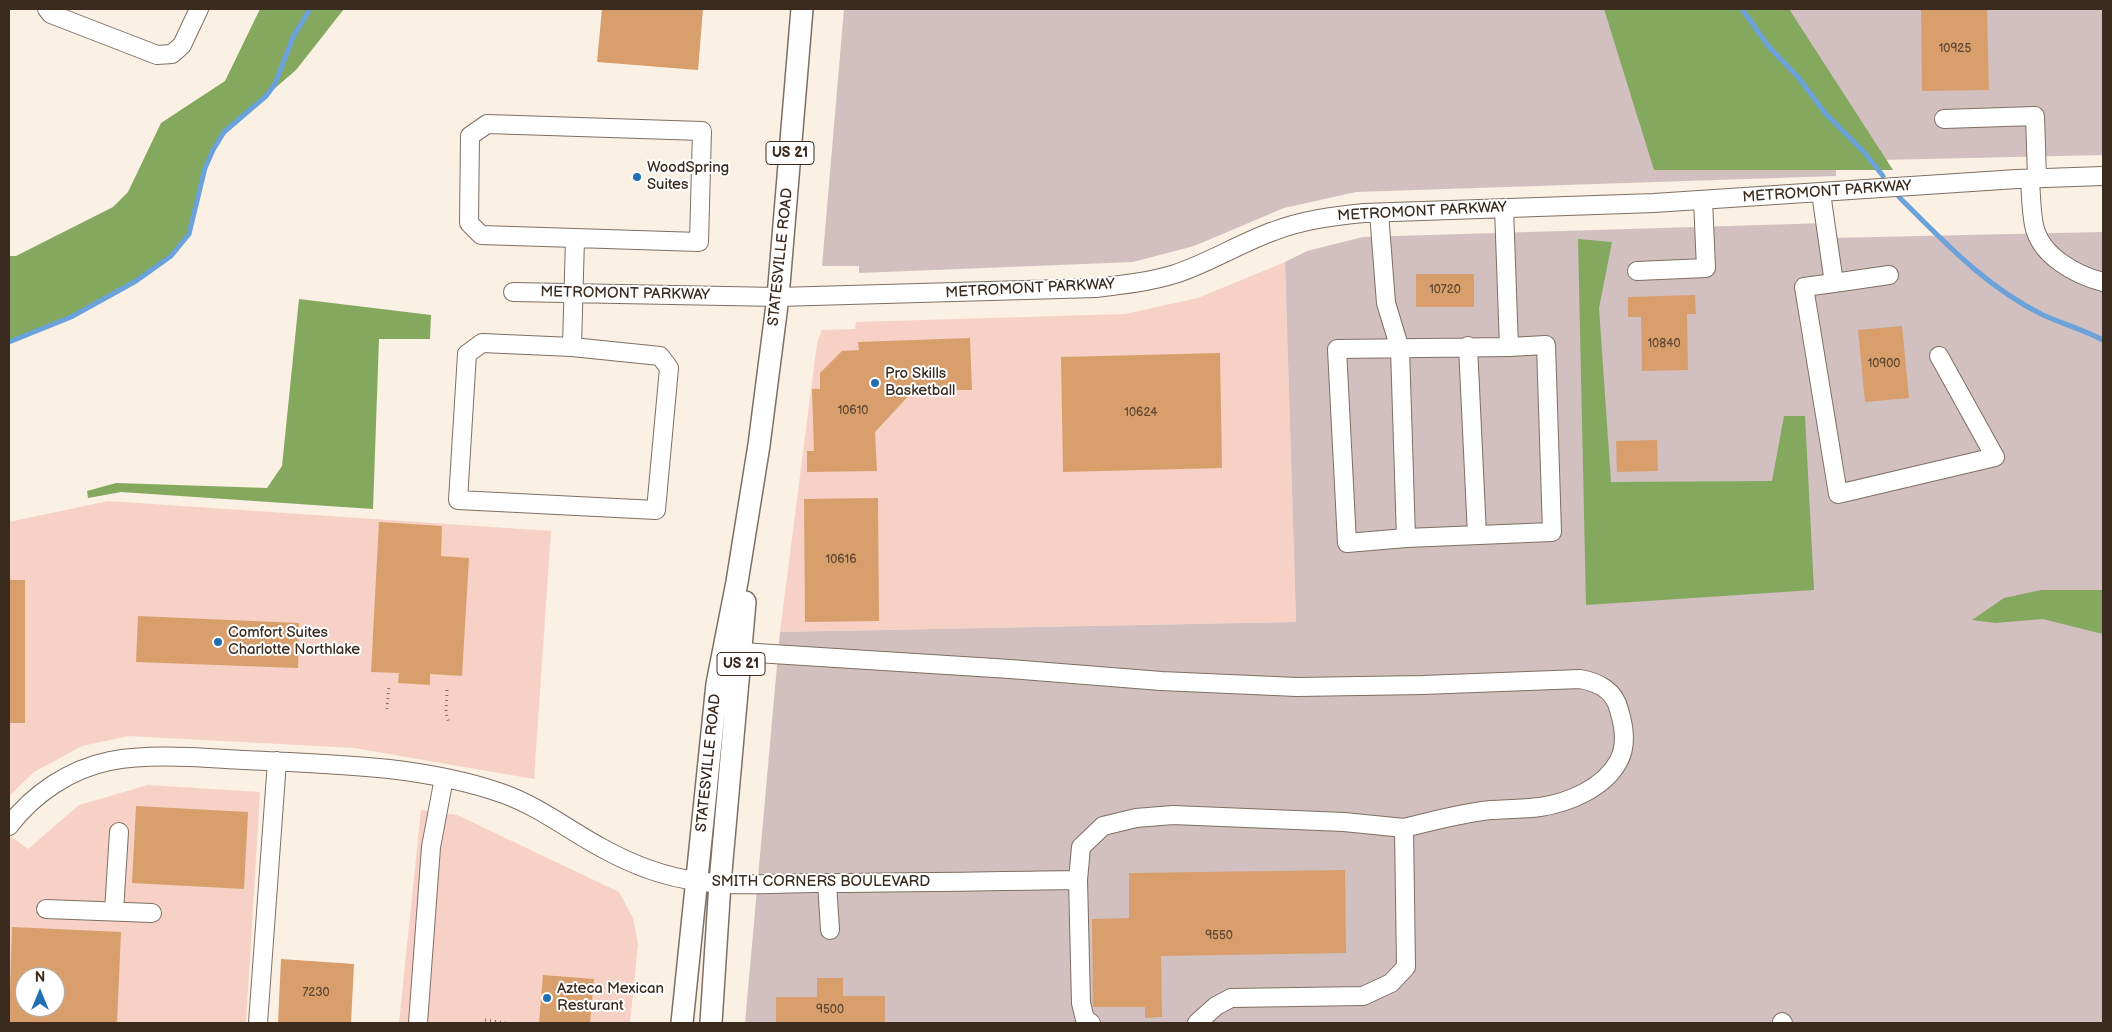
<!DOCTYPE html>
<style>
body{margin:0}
#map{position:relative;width:2112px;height:1032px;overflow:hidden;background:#faf0e3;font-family:"Balsamiq Sans",sans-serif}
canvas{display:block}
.frame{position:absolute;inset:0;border:10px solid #3b2a1e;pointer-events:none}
.north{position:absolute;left:15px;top:967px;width:50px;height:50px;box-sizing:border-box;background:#fff;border:1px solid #b1aaa5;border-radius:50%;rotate:0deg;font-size:14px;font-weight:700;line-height:20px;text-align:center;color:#3b2a1e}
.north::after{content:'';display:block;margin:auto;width:18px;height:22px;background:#1f6fb2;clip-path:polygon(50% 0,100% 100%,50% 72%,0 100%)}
</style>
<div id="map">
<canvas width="2112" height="1032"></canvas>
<div class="frame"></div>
<div class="north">N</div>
</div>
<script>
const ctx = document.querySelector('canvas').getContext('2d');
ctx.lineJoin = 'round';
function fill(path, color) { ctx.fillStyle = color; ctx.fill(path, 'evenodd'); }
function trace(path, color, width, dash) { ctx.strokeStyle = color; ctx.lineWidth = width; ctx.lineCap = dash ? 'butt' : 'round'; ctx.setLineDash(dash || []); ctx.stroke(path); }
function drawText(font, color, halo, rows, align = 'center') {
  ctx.font = font + ' "Balsamiq Sans",sans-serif'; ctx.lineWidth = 4; ctx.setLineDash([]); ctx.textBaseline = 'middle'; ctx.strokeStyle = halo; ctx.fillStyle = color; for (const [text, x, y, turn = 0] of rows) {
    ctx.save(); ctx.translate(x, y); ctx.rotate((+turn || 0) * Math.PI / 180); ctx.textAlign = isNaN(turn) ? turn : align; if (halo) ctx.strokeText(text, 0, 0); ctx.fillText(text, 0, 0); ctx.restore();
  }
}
fill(new Path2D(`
 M1285 262 1296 622 780 632 817 343 822 330 855 329 856 322 1125 314 1198 298Z
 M108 501 551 531 534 779 354 748 129 736 82 746 34 772 9 796V522Z
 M148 785 260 792 246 1023H9V835L28 849 79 805ZM25 977H55V1007H25Z
 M421 810 457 815 619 892 633 918 638 944 630 1023H399Z`), '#f7d1c6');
fill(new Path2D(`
 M844 9H2103V155L1836 161V176L1356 192 1284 208 1194 246 1133 262 859 273V266H822Z
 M1828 223 1829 238 2103 232V1023H745L780 632 1296 622 1285 262 1307 251 1363 237Z`), '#d2bfbf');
fill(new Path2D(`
 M260 9H344L296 70 224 132 213 150 205 168 189 234 171 256 136 281 71 317 9 342V256H16L113 207 128 192 161 123 225 81Z
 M1604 9H1789L1893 170H1654Z
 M1578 239 1612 242 1599 308 1611 482 1772 481 1784 416H1805L1814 590 1586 605Z
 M299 299 431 315 430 339H379L373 509 121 492 88 498 87 491 116 483 267 488 282 466Z
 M2041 590H2103V634L2043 619 1995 623 1972 620 2004 598Z`), '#83a85e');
trace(new Path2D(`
 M1742 9 1769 47 1798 77 1825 113 1864 152 1883 176
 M1899 197C1943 241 1986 287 2043 315 2063 324 2084 330 2103 340
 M9 342 71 317 136 281 171 256 189 234 205 168 213 150 224 132 266 96 275 84 293 37 310 9`), '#6ba2d9', 5);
fill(new Path2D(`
 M602 9H703L698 70 597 62Z
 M1921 9H1987L1989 90 1922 91Z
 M1416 274H1474V307H1416Z
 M1695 295 1696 314H1687L1688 370 1642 371 1641 317H1628V297Z
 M1902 326 1909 398 1865 402 1858 330Z
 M970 338 972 390H914L875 432 877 471 807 472V451H814L812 389H820V373L842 351 859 350 858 342Z
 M1220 353 1222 468 1063 472 1061 357Z
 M1657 440 1658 471 1617 472 1616 441Z
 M878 498 879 621 805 622 804 499Z
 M379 522 442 526 441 556 469 558 462 676 430 674V685L398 683 399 673 371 672Z
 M9 580H25V723H9Z
 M138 616 299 623 298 668 136 662Z
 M136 806 248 812 244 889 132 883Z
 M1345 870 1346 953 1161 956 1162 1017 1145 1018V1007H1093L1092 919 1129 918V873Z
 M12 927 121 932 117 1023H9ZM25 977H55V1007H25Z
 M281 959 354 964 351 1023H278Z
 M543 975 594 979 590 1023H539Z
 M817 978H843V996H885V1023H776V997H817Z`), '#d89f6c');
const minor = new Path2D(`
 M47 9 51 14 157 55 172 54 182 45 199 9
 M1944 119 2035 116 2037 178
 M2030 179C2031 194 2031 210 2034 225 2040 256 2076 275 2103 282
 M1821 193 1834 283 1804 287 1838 494 1995 457 1939 356
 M1379 213 1386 303 1400 349 1406 538 1552 532 1546 345 1509 347 1504 208
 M1637 271 1706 268 1703 200
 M1834 283 1889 275
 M513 292 778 297 1096 288C1122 285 1149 282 1175 274 1209 263 1240 243 1274 231 1303 220 1333 216 1364 213L1654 203 2017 179 2103 176
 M1468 346 1477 535
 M572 347 660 356 669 368 656 510 458 500 467 354 482 343 572 347 575 238 699 242 702 131 487 124 470 136 469 223 481 235 575 238
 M1406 538 1347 543 1337 349 1509 347
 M741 652 1010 669 1161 681 1297 687 1423 685 1580 679C1598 682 1615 691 1619 710 1624 726 1627 747 1618 762 1604 788 1568 803 1540 807 1524 809 1507 809 1491 810 1461 813 1433 821 1404 828
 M9 826C33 794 70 769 110 761 152 753 202 758 244 760 331 764 422 765 504 794 540 807 570 831 602 848 631 864 665 877 697 881 735 887 776 883 815 883 903 883 990 881 1078 880
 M827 883 830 930
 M46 909 152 913
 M114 911 119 832
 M1782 1022 1783 1023
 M258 1023 277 761
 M418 1023 431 847 444 778
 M1091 1023 1085 1019 1081 1003 1078 880 1081 847 1103 826 1136 818 1173 815 1344 822 1404 828 1406 967 1391 983 1363 996 1231 998 1216 1006 1197 1023`);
const major = new Path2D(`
 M682 1023 717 684 737 582 759 445 778 297 802 9
 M711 1023 720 883 745 602`);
trace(minor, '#7e6f63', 20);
trace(major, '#7e6f63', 24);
trace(new Path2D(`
 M447 690 446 713 449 724
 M387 709 389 685
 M485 1020 506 1023`), '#7e6f63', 3, [1, 4]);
trace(minor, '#fff', 18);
trace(major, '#fff', 21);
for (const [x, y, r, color] of [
 [637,177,5,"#1f6fb2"],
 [875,383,5,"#1f6fb2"],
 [218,642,5,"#1f6fb2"],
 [547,998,5,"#1f6fb2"]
]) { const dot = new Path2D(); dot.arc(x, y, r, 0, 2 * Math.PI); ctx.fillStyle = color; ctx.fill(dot); trace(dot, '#fff', 2); }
drawText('12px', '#624732', null, [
 ["10925",1955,49],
 ["10720",1445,290],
 ["10840",1664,344],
 ["10900",1884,364],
 ["10610",853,411],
 ["10624",1141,413],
 ["10616",841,560],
 ["9550",1219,936],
 ["7230",316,993],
 ["9500",830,1010]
]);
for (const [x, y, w] of [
 [790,153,48],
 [741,664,48]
]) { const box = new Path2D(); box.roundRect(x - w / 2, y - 11.5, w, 23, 4); ctx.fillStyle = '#fff'; ctx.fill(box); trace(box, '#3b2a1e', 1); }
drawText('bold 14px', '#3b2a1e', null, [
 ["US 21",790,153],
 ["US 21",741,664]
]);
drawText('15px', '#3b2a1e', '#fff', [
 ["WoodSpring",647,168],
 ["Suites",647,185],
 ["Pro Skills",885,374],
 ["Basketball",885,391],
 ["Comfort Suites",228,633],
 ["Charlotte Northlake",228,650],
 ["Azteca Mexican",557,989],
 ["Resturant",557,1006]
], 'left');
drawText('15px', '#3b2a1e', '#fff', [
 ["METROMONT PARKWAY",1827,192,-4],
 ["METROMONT PARKWAY",1422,212,-3],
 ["STATESVILLE ROAD",781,257,-84],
 ["METROMONT PARKWAY",1030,289,-3],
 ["METROMONT PARKWAY",625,294,1],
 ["STATESVILLE ROAD",709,763,-84],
 ["SMITH CORNERS BOULEVARD",821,882]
]);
</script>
